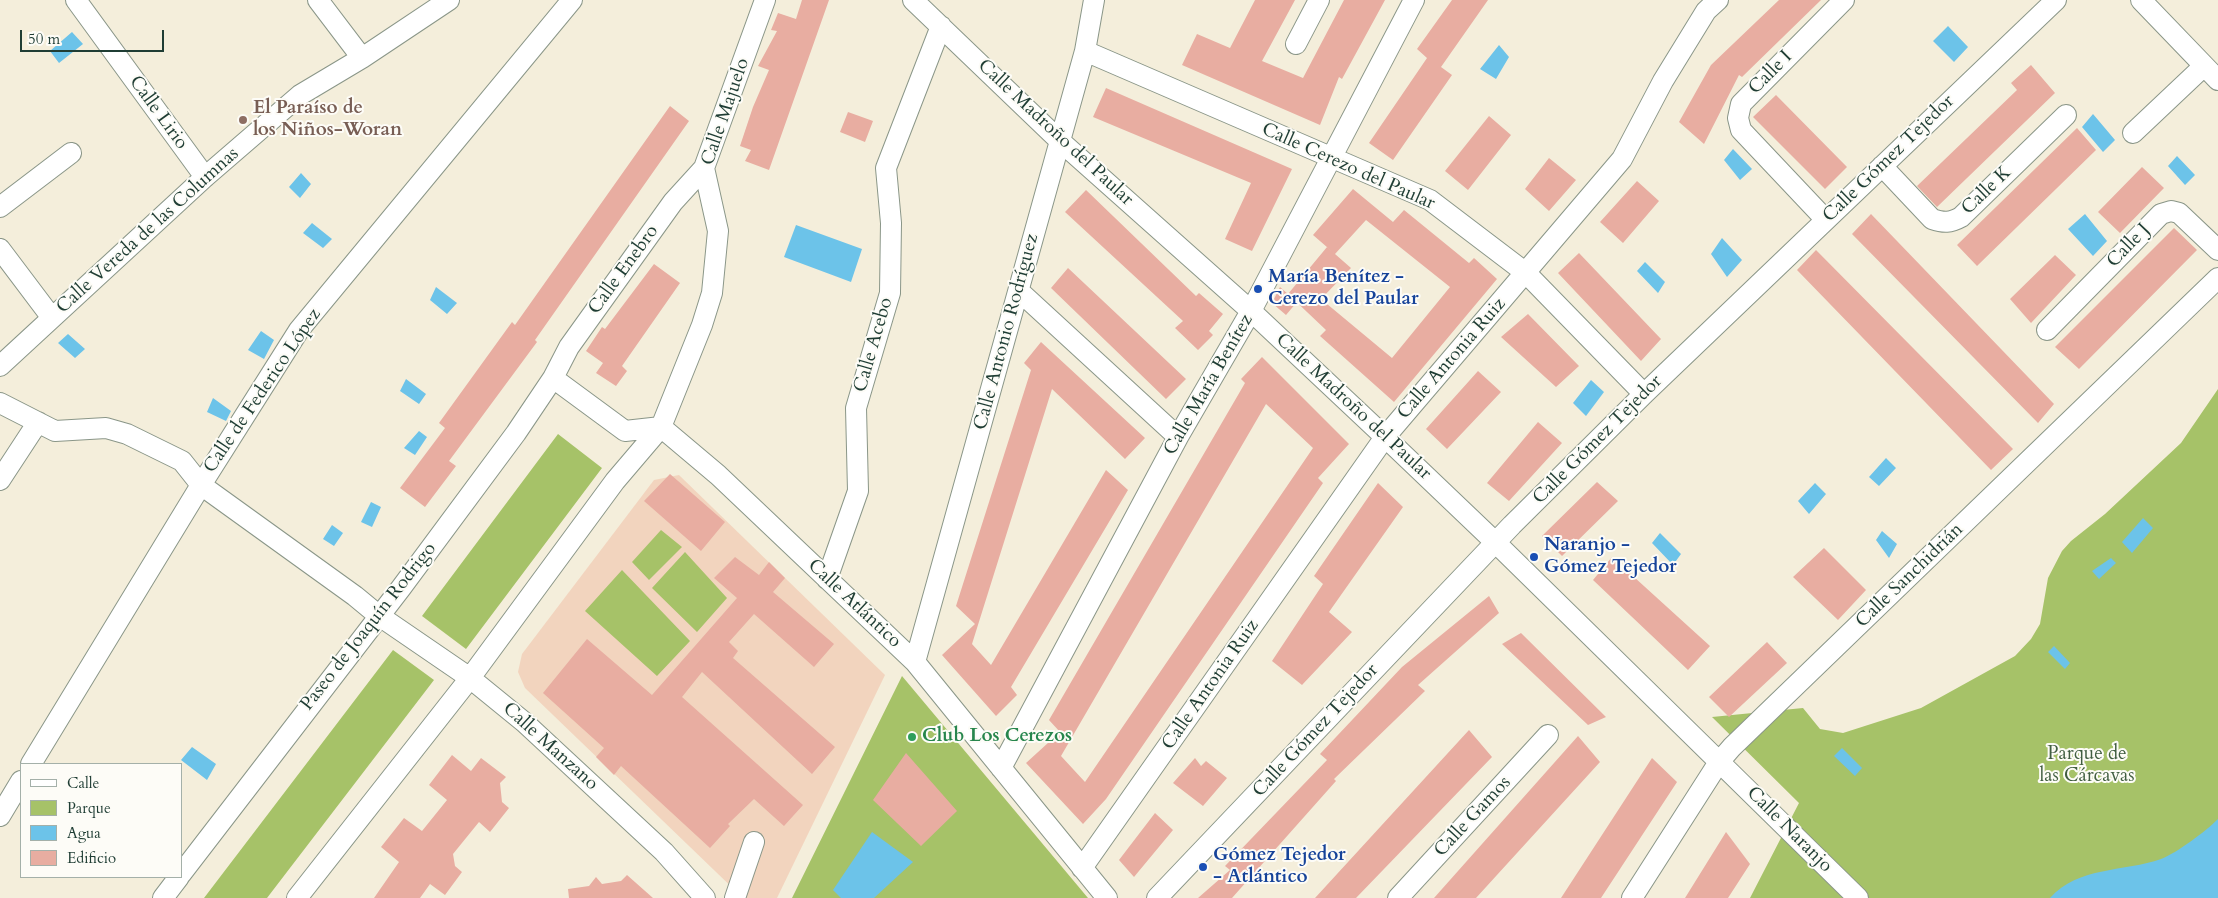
<!DOCTYPE html>
<meta charset="utf-8">
<style>
body{margin:0}
#map{position:relative;width:2218px;height:898px;overflow:hidden;background:#f4eedb;font-family:Cardo,serif}
canvas{display:block}
.legend{position:absolute;left:20px;top:763px;width:162px;height:115px;box-sizing:border-box;background:#fdfcf7;border:1px solid #a4b0a9;margin:0;padding:6px 9px;list-style:none;font-size:15px;color:#1f3d34}
.legend li{display:flex;align-items:center;gap:10px;height:25px}
.legend b{width:25px;border:1px solid #a4b0a9}
.scale{position:absolute;left:20px;top:30px;width:144px;height:22px;box-sizing:border-box;border:2px solid #1f3d34;border-top:0;padding-left:6px;font-size:15px;line-height:18px;white-space:nowrap;color:#1f3d34;-webkit-text-stroke:4px #fdfcf7;paint-order:stroke}
</style>
<div id="map">
<canvas width="2218" height="898"></canvas>
<ul class="legend">
<li><b style="height:6px;background:#fff"></b>Calle</li>
<li><b style="height:14px;background:#a6c268"></b>Parque</li>
<li><b style="height:14px;background:#6cc3e9"></b>Agua</li>
<li><b style="height:14px;background:#e8ada1"></b>Edificio</li>
</ul>
<div class="scale">50 m</div>
</div>
<script>
const ctx = document.querySelector('canvas').getContext('2d');
ctx.lineJoin = 'round';
function fill(path, color) { ctx.fillStyle = color; ctx.fill(path, 'evenodd'); }
function trace(path, color, width, dash) { ctx.strokeStyle = color; ctx.lineWidth = width; ctx.lineCap = dash ? 'butt' : 'round'; ctx.setLineDash(dash || []); ctx.stroke(path); }
function drawText(font, color, halo, rows, align = 'center') {
  ctx.font = font + ' Cardo,serif'; ctx.lineWidth = 4; ctx.setLineDash([]); ctx.textBaseline = 'middle'; ctx.strokeStyle = halo; ctx.fillStyle = color; for (const [text, x, y, turn = 0] of rows) {
    ctx.save(); ctx.translate(x, y); ctx.rotate((+turn || 0) * Math.PI / 180); ctx.textAlign = isNaN(turn) ? turn : align; if (halo) ctx.strokeText(text, 0, 0); ctx.fillText(text, 0, 0); ctx.restore();
  }
}
fill(new Path2D(`
 M679 475 885 675 777 898H743L525 688 518 672 522 654 654 480Z`), '#f2d4be');
fill(new Path2D(`
 M2218 389V898H1750L1799 803 1712 717 1803 708 1820 729 1843 733 1921 708 2015 656 2031 639 2040 624 2048 578 2062 551 2071 541 2105 514 2181 443Z
 M558 434 602 468 466 649 422 616Z
 M661 530 682 547 649 580 632 562Z
 M685 552 727 598 697 632 652 588Z
 M622 570 690 641 657 676 585 611Z
 M393 650 434 680 267 898H204Z
 M902 676 1088 898H792Z`), '#a6c268');
fill(new Path2D(`
 M1948 26 1968 47 1954 62 1933 41Z
 M72 32 83 44 59 63 50 51Z
 M1499 45 1509 57 1496 79 1480 69Z
 M2093 114 2115 140 2103 152 2082 127Z
 M1733 149 1752 169 1740 180 1724 160Z
 M2177 156 2195 175 2185 185 2168 166Z
 M301 173 311 184 300 198 289 187Z
 M2085 214 2107 241 2093 256 2068 229Z
 M312 223 332 239 323 248 303 233Z
 M796 225 862 249 851 282 784 257Z
 M1722 238 1742 260 1727 277 1711 254Z
 M1645 262 1665 282 1658 293 1637 271Z
 M436 287 457 303 447 314 430 300Z
 M261 331 274 340 264 359 248 350Z
 M68 334 85 349 75 358 58 343Z
 M406 379 426 394 419 404 400 391Z
 M1591 380 1604 392 1586 416 1573 403Z
 M213 398 231 411 226 421 207 412Z
 M419 431 427 437 415 455 404 448Z
 M1886 458 1896 468 1879 486 1869 477Z
 M1815 483 1826 494 1809 514 1798 501Z
 M371 502 381 507 372 527 361 522Z
 M2143 518 2153 528 2132 553 2122 542Z
 M332 525 343 533 334 546 323 539Z
 M1882 531 1897 544 1889 558 1876 540Z
 M1660 533 1681 554 1673 565 1652 543Z
 M2111 558 2116 563 2099 579 2092 571Z
 M2054 646 2070 663 2065 669 2048 652Z
 M192 747 216 764 207 780 181 760Z
 M1842 748 1862 768 1855 776 1834 756Z
 M2218 819V898H2050C2078 866 2125 872 2161 859 2177 853 2206 831 2218 819Z
 M872 832 913 862 874 898H841L833 890Z`), '#6cc3e9');
fill(new Path2D(`
 M802 0H829L769 170 745 161 751 150 740 146 753 107 769 70 758 66 777 31 771 30 778 13 796 19Z
 M1255 0H1295L1262 61 1303 78 1344 0H1385L1342 79 1339 77 1320 125 1182 65 1197 34 1230 48Z
 M1452 0H1488L1441 67 1452 75 1393 160 1369 143 1427 58 1417 49Z
 M1779 0H1821L1742 77 1739 75 1704 144 1679 122 1711 65Z
 M2031 65 2055 93 1937 207 1917 186 2017 90 2011 83Z
 M1106 88 1292 169 1252 251 1225 239 1251 183 1093 117Z
 M1776 95 1847 167 1825 189 1753 117Z
 M670 106 689 121 535 340 537 342 449 461 456 466 425 507 400 488 445 428 439 423 512 322 515 325Z
 M848 112 873 121 865 142 840 132Z
 M1489 116 1511 135 1468 190 1445 171Z
 M2077 128 2096 150 1977 266 1957 245Z
 M1549 158 1576 180 1549 211 1525 189Z
 M2142 167 2164 188 2120 233 2098 212Z
 M1637 181 1659 201 1623 243 1600 222Z
 M1353 189 1393 222 1404 210 1469 263 1474 258 1497 279 1394 402 1320 336 1326 330 1288 294 1327 247 1351 268 1321 299 1392 358 1450 287 1366 220 1335 254 1313 235Z
 M1086 190 1196 296 1199 293 1223 314 1209 331 1213 335 1198 350 1175 328 1183 321 1065 212Z
 M1871 214 2054 404 2038 423 1852 234Z
 M2174 228 2197 250 2079 369 2055 347Z
 M1816 250 2013 449 1991 470 1797 270Z
 M1579 253 1661 339 1641 361 1558 273Z
 M2055 255 2076 275 2031 323 2010 299Z
 M654 264 680 283 622 366 627 371 616 386 596 373 603 363 586 351 602 327 605 329Z
 M1068 268 1186 379 1166 399 1051 288Z
 M1280 287 1297 302 1286 315 1272 303Z
 M1528 314 1579 366 1556 387 1501 337Z
 M1041 342 1145 438 1125 459 1052 389 972 644 991 665 1106 470 1128 490 1011 687 1017 695 996 716 942 655 975 624 956 606 1031 370 1024 363Z
 M1262 357 1349 444 1318 478 1323 483 1106 799 1083 824 1026 763 1060 732 1049 720 1245 383 1241 379ZM1266 404 1313 448 1085 782 1061 756Z
 M1478 371 1501 392 1447 449 1426 429Z
 M1538 422 1562 443 1509 501 1487 483Z
 M670 474 725 522 701 551 644 501Z
 M1597 482 1618 501 1562 556 1542 536Z
 M1378 483 1403 507 1329 612 1352 632 1302 685 1272 661 1323 584 1314 576Z
 M1824 548 1866 590 1838 620 1793 577Z
 M735 557 759 575 769 562 785 578 773 592 834 644 814 667 754 614 729 642 738 651 733 658 835 747 812 774 702 672 682 697 803 805 784 826 754 799 728 824 730 826 710 848 621 766 614 775 596 757 604 748 543 693 587 639 652 695 737 598 714 578Z
 M1612 557 1710 646 1688 670 1593 580Z
 M1489 596 1499 613 1418 685 1425 691 1334 779 1336 781 1232 898H1198L1230 870 1225 866 1327 760 1320 754 1402 667Z
 M1521 633 1606 717 1588 725 1502 644Z
 M1767 642 1787 663 1729 717 1709 697Z
 M1469 730 1492 757 1356 898H1315Z
 M1578 736 1600 762 1476 898H1434Z
 M906 753 957 811 921 846 873 800Z
 M452 755 471 771 481 758 506 777 500 783 502 802 509 808 490 832 479 822 453 854 455 866 462 872 445 895 430 884 420 898H374L399 862 381 847 404 818 422 831 447 800 429 785Z
 M1195 758 1201 766 1206 761 1227 778 1203 806 1173 783Z
 M1652 758 1677 782 1601 898H1561Z
 M1155 813 1173 830 1134 877 1119 860Z
 M1726 832 1750 864 1728 898H1685Z
 M627 875 653 898H569L568 889 589 886 596 877 602 884 621 881Z`), '#e8ada1');
const minor = new Path2D(`
 M76 0 205 177
 M318 0 362 58
 M913 0 1060 141 1251 311 1385 437 1495 542 1858 898
 M2141 0 2218 80
 M1296 44 1319 0
 M1085 51 1430 200 1526 273 1644 394
 M2133 133 2204 66
 M1882 166 1932 219C1944 223 1950 223 1961 217L2066 115
 M0 207 71 153
 M1826 220 1741 130 1738 118 1741 104 1844 0
 M0 249 52 318
 M1019 291 1178 437
 M2047 330 2161 214 2171 211 2179 213 2218 250
 M0 366 205 177 300 95 362 58 449 0
 M553 378 625 431 661 427 718 475 915 662 1107 898
 M0 403 55 431 106 428 127 434 182 461 201 485 355 596 378 615 470 678 524 722 664 852 705 898
 M0 480 38 422
 M827 579 858 491 856 408 890 293 891 223 886 168 941 26
 M915 662 1085 51 1094 0
 M31 764 201 485 299 330 572 0
 M1001 768 1178 437 1251 311 1414 0
 M0 816 21 781
 M1082 868 1385 437 1622 159 1663 81 1706 11 1718 0
 M181 874 401 588 516 433 553 378 569 347 673 202 704 168
 M163 898 179 877
 M297 898 470 678 615 481 661 427 702 325 712 293 718 231 704 168 765 0
 M735 898 754 842
 M1157 898 1512 525 1644 394 2056 0
 M1398 898 1548 735
 M1632 898 1719 762 1732 747 2218 278`);
trace(minor, '#8a9688', 22);
trace(minor, '#fff', 20);
for (const [x, y, r, color] of [
 [243,120,5,"#8d6e63"],
 [1258,289,5,"#1a4fb4"],
 [1534,557,5,"#1a4fb4"],
 [912,737,5,"#2e9e5b"],
 [1203,867,5,"#1a4fb4"]
]) { const dot = new Path2D(); dot.arc(x, y, r, 0, 2 * Math.PI); ctx.fillStyle = color; ctx.fill(dot); trace(dot, '#fdfcf7', 2); }
drawText('19px', '#1f3d34', '#fdfcf7', [
 ["Calle I",1771,73,-45],
 ["Calle Majuelo",726,112,-71],
 ["Calle Lirio",158,113,54],
 ["Calle Madroño del Paular",1055,133,43],
 ["Calle Gómez Tejedor",1889,159,-44],
 ["Calle Cerezo del Paular",1348,167,24],
 ["Calle K",1987,191,-44],
 ["Calle Vereda de las Columnas",148,231,-42],
 ["Calle J",2129,246,-46],
 ["Calle Enebro",624,270,-54],
 ["Calle Antonio Rodríguez",1007,332,-75],
 ["Calle Acebo",874,345,-74],
 ["Calle Antonia Ruiz",1452,359,-49],
 ["Calle María Benítez",1209,385,-60],
 ["Calle de Federico López",263,391,-56],
 ["Calle Madroño del Paular",1353,407,43],
 ["Calle Gómez Tejedor",1598,440,-45],
 ["Calle Sanchidrián",1910,576,-44],
 ["Calle Atlántico",854,604,43],
 ["Paseo de Joaquín Rodrigo",369,627,-52],
 ["Calle Antonia Ruiz",1211,685,-55],
 ["Calle Gómez Tejedor",1316,731,-47],
 ["Calle Manzano",550,747,42],
 ["Calle Gamos",1473,817,-47],
 ["Calle Naranjo",1789,830,45]
]);
drawText('bold 19px', '#785e54', '#fdfcf7', [
 ["El Paraíso de",253,109],
 ["los Niños-Woran",253,131]
], 'left');
drawText('bold 19px', '#164399', '#fdfcf7', [
 ["María Benítez -",1268,278],
 ["Cerezo del Paular",1268,300],
 ["Naranjo -",1544,546],
 ["Gómez Tejedor",1544,568],
 ["Gómez Tejedor",1213,856],
 ["- Atlántico",1213,878]
], 'left');
drawText('bold 19px', '#27864d', '#fdfcf7', [
 ["Club Los Cerezos",922,737]
], 'left');
drawText('19px', '#415e41', '#fdfcf7', [
 ["Parque de",2087,755],
 ["las Cárcavas",2087,777]
]);
</script>
